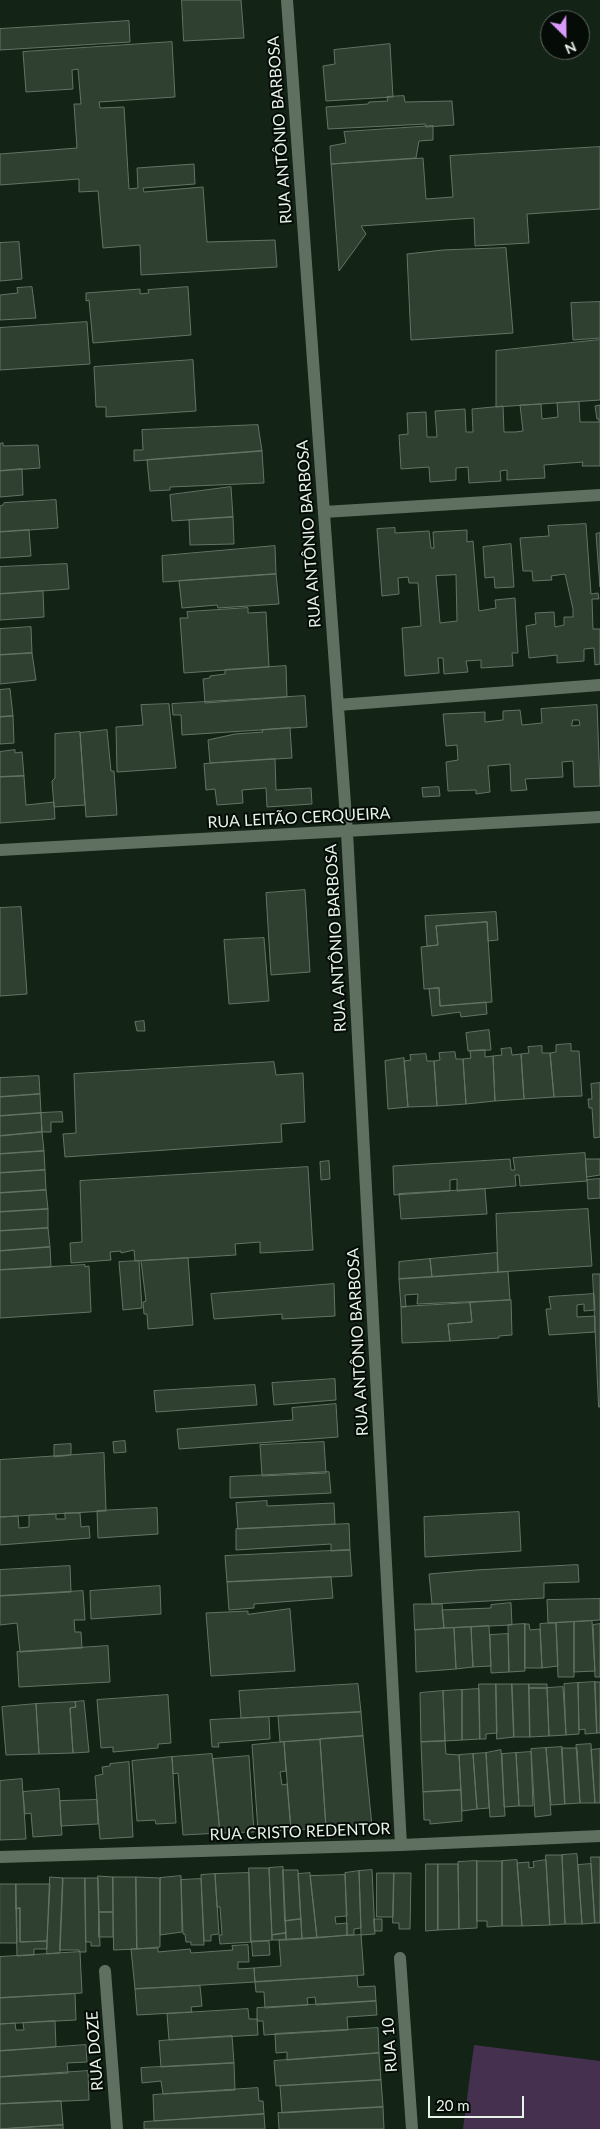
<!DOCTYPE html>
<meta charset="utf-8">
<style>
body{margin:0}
#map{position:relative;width:600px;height:2129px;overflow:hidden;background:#132315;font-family:Lato,sans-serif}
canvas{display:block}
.north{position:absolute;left:540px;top:10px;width:50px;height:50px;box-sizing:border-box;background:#050b06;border:1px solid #5f6760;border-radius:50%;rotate:157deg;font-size:14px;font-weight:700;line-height:20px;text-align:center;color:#e7f2e8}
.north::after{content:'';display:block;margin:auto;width:18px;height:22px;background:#d99af8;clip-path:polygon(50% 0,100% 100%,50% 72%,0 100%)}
.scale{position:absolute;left:428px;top:2096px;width:96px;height:22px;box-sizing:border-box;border:2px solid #e7f2e8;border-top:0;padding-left:6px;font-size:15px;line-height:18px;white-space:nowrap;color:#e7f2e8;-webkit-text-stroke:4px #050b06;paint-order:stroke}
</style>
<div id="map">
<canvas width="600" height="2129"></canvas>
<div class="north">N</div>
<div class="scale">20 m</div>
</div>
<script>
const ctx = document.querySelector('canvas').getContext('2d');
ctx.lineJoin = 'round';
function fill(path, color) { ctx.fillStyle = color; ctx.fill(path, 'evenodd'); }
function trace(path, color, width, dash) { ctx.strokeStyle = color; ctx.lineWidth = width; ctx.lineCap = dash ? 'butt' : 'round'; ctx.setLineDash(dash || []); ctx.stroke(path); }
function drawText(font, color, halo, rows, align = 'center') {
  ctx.font = font + ' Lato,sans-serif'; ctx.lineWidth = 4; ctx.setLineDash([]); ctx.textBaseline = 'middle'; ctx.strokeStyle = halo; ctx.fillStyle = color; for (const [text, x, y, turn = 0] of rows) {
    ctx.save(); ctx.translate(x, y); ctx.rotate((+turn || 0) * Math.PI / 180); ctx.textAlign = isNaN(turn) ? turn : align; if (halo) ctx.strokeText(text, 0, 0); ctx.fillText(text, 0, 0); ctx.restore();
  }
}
fill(new Path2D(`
 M474 2045 600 2061V2129H463Z`), '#453050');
const building = new Path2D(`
 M182 0H241L244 38 184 41Z
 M129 21 130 42 0 50V29Z
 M172 42 175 97 99 102 100 108 124 107 129 189 138 188 137 168 194 164 195 184 143 188 144 192 203 187 207 242 275 240 277 267 141 275 140 245 103 248 98 191 79 192V179L0 185V154L77 148 74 104H81L78 69 72 70 73 89 26 92 23 52Z
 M390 44 393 97 326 101 323 66 335 64 334 50Z
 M404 96 405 102 452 101 454 125 426 127 425 124 328 129 326 107 368 104 369 102 388 101 387 97Z
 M433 126V140L419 141 416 158 331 164 330 146 346 143 344 132Z
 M600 147V209L527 214 529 243 475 246 474 218 361 226 366 234 339 271 331 164 423 158 426 199 453 197 450 156Z
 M19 242 22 279 0 281V243Z
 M506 248 513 333 411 340 407 254 443 250Z
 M32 287 36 318 0 320V295L18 293 17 288Z
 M188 287 191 335 93 343 89 300 86 301V293L140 289V294L149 293 148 290Z
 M600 302V338L573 340 571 303Z
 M87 322 90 364 0 370V328Z
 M600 340V400L496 407V351Z
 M193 360 196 411 106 417V407H96L94 367Z
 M579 402 580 422H599V419H597L595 406 600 405V466H582L583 462 544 465 545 478 507 480V470L500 471 501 481 469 483 468 467 456 468V480L430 482 429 467 401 469 399 435 408 434 407 413 426 412 427 437H437L435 411 465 409 466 432H473L472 409 503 406 504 432H515L523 431 520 405 541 404 542 419 558 417 557 403Z
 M258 425 262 451 134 461V450H143L142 430Z
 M3 443V446L38 445 40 468 0 471V444Z
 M262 451 264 483 170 487V490L150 491 147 460Z
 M22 469 23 495 0 497V471Z
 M231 487 233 517 172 521 170 495Z
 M56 500 58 528 0 532V506L3 505 4 503Z
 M233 517 234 544 190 545 189 520Z
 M586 524 591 594 598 593 599 599H592L593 629H600V664L595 665 594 648 584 649V661L557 663V655L529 658 526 626 536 624 535 613 554 612 555 627 564 625V617H573V609L565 574 551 576 552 580 533 581 532 571H523L520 538 549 536 548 526Z
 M395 528V533L429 531 431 548H434L433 532 467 530V542L473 541 479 611 496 608 495 600 515 598 518 653H512L513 666 481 668V660L466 661 468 672 444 674 443 658H438L439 673 405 676 402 628 421 626 418 583H409L408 577 398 578 399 594 382 596 377 529ZM456 575 457 621 440 623 436 576Z
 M29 530 31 556 0 558V532Z
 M600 533V587L596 534Z
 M511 544 514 587 495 588 494 577 485 578 483 547Z
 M275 546 276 574 163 582 162 556Z
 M67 564 69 589 0 594V567Z
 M276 574 279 604 218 608 217 605 182 608 179 581Z
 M43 591 44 617 0 620V594Z
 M248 608V613L266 612 269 667 184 673 180 618H188L187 612Z
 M31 627 32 653 0 655V629Z
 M32 653 36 680 0 684V655Z
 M286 666 287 697 205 703 203 679 210 678V676L225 674V670Z
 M10 689 13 716 0 717V690Z
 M305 696 307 727 182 735 181 715H173L172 704Z
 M169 704 176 768 117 772 116 727 143 725 141 705Z
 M597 705 600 786 574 787 573 761 562 762 563 777 525 779 527 790 511 791 510 764 488 766 490 792 476 794V790L448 791 446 762 458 760 457 745 446 746 443 714 485 712V722L503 720V711L520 710 522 725 542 723 541 709ZM573 720H579L580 725 572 726Z
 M13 716 14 743 0 744V717Z
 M290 728 292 758 210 763 208 740 235 734 263 732 262 730Z
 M107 730 111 771H114L117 815 86 817 80 733Z
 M80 732 85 805 54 807 52 781 55 778V734Z
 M15 750V753L22 752 24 776 0 777V752Z
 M275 759 276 790 311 788 312 804 267 807 266 788 242 790 243 803 217 805 215 789 206 790 204 764Z
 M24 776 26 805 54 802 55 819 0 823V777Z
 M439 787 440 796 423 797 422 788Z
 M305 890 310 972 271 975 266 893Z
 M21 907 27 994 0 996V908Z
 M496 912 498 940 488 941 487 922 436 926 438 945 427 946 425 916Z
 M487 922 492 1002 440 1006 439 988 424 989 421 947 438 945 436 926Z
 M264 938 269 1001 229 1004 224 940Z
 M439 988 440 1006 486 1002 487 1014 461 1017 460 1012 432 1016 429 989Z
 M144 1021 145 1031H137L135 1022Z
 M489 1030 491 1050 468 1051 466 1033Z
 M571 1044V1051H579L582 1096 554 1097 550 1053 556 1052V1045Z
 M542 1046V1053H550L554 1097 524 1099 521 1054 529 1053 528 1047Z
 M511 1048 512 1055 521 1054 524 1099 495 1101 493 1056 502 1055 501 1049Z
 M485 1050V1057L493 1056 495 1101 466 1104 463 1059 471 1058 470 1051Z
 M455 1052 456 1059H463L466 1104 437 1106 434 1061 440 1060 439 1053Z
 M426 1054 427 1061H434L437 1106 408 1107 404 1061 411 1060 410 1055Z
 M404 1058 408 1107 388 1109 385 1061Z
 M274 1062 276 1075 303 1073 305 1122 281 1124 282 1142 65 1157 63 1134 76 1133 74 1074Z
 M39 1076 40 1094 0 1097V1078Z
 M600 1083V1137L594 1138 592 1108H589L588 1099H592L591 1084Z
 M40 1094 41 1113 0 1116V1097Z
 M62 1112 63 1122H51V1132H42L41 1113Z
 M41 1113 42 1132 0 1136V1116Z
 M42 1132 44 1151 0 1154V1136Z
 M44 1151 45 1170 0 1173V1154Z
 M585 1153 587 1181 520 1186 519 1175H515L516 1186 457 1191V1179L450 1180V1191L394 1195 393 1166 510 1159 511 1170H515L513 1158Z
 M586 1159H600V1175L587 1177Z
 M329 1161 330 1179 321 1180 320 1162Z
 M308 1167 313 1250 260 1253V1242L235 1244 236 1255 135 1261 134 1250 121 1253V1251L110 1252 111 1260 71 1263 70 1243 82 1242 80 1181Z
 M45 1170 46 1190 0 1193V1173Z
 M600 1179V1198L588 1199 587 1180Z
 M485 1189 487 1214 401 1219 399 1194Z
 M46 1190 48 1209 0 1212V1193Z
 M48 1209V1228L0 1231V1212Z
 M588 1209 592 1266 498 1272 496 1214Z
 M48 1228 50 1247 0 1251V1231Z
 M50 1247 51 1267 0 1270V1251Z
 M497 1253 498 1272 432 1277 430 1259Z
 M188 1258 193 1325 148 1329 147 1314H144L143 1302 146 1301 141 1261Z
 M430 1259 432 1277 399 1279V1262Z
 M139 1261 142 1308 123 1310 119 1262Z
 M85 1265V1267L89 1266 91 1312 0 1318V1270Z
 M508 1272 510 1300 417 1304 418 1294 405 1295 406 1307H401L399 1279Z
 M593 1274H600V1407H599Z
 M334 1284 335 1316 282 1319V1314L214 1319 211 1294Z
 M594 1294 595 1310 584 1311V1304L577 1305V1317L595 1316V1332L549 1335 546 1309H551L549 1297Z
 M511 1300 512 1335 499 1336V1338L450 1341 448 1324 472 1322 470 1303Z
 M470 1303 472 1322 448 1324 450 1341 402 1343 401 1307Z
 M335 1379 336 1400 274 1405 272 1383Z
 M255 1385 257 1405 156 1412 154 1391Z
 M336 1404 338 1437 179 1449 177 1429 293 1420 292 1408Z
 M125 1441 126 1452 114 1453 113 1442Z
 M324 1442 326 1473 262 1476 260 1445Z
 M71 1444V1455L54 1457V1445Z
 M104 1453 106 1511 0 1517V1460Z
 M329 1472 331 1493 230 1498V1477Z
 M267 1501V1506L334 1503 335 1524 238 1529 236 1503Z
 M157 1508 158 1534 98 1538 97 1511Z
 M519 1512 521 1551 425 1557 424 1517Z
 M65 1513H80L81 1527 89 1526 90 1538 0 1545V1517L18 1516 19 1528 29 1527V1515L56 1514V1519H65Z
 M349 1524 350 1550 331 1551V1544L236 1550V1529Z
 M350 1550 352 1576 227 1582 225 1556Z
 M578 1565 579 1582 544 1583V1598L432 1604 429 1574 476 1570Z
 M70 1566 71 1592 0 1596V1570Z
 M331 1577 333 1598 254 1604V1608L229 1610 227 1582Z
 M160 1586 161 1614 91 1619 90 1591Z
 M83 1591 85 1620H74L75 1632H81L82 1648 20 1652 17 1623 0 1625V1596Z
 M600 1599V1620L548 1623 547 1600Z
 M511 1603 512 1625 444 1628 442 1610 491 1608V1605Z
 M414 1604H442L444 1628 415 1630Z
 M290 1609 295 1671 211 1676 206 1613 248 1611V1614Z
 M592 1621 595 1671 574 1672V1622Z
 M574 1622V1677H558L556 1623Z
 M548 1623H556L558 1666 542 1668 540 1624Z
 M525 1624V1671L509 1672 508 1625Z
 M525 1624H529L530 1630 540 1629 542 1668H525Z
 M600 1624V1677H595L593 1625Z
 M489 1626 491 1666 473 1667 471 1627Z
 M471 1627 473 1667 456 1669 454 1628Z
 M454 1628 456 1669 416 1672 415 1630Z
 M508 1634 509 1672 491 1673 490 1635Z
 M108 1646 110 1682 19 1687 17 1652Z
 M595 1682H600V1733H597Z
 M595 1682 597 1733 585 1734V1729L579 1730 578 1683Z
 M578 1683 579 1734 566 1735 564 1684Z
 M358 1684 361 1712 241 1718 239 1691Z
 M479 1684H496L497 1733 486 1734V1739H480Z
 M496 1684H512L514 1737 497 1739Z
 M512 1684H529L530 1737H514Z
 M529 1684H547V1688H529Z
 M563 1687 566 1735 549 1736 547 1688Z
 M529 1688H547L549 1736 530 1737Z
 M479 1689 480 1739 462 1740V1690Z
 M462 1690V1740L445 1741 443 1691Z
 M443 1691 445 1741 421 1742 420 1693Z
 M168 1695 171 1743 158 1744V1748L113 1752V1747L101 1748 97 1700Z
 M84 1701 89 1752 73 1753 70 1708 76 1707 75 1702Z
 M75 1702 76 1707 70 1708 73 1753 39 1754 36 1704Z
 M36 1704 39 1754 6 1755 2 1707Z
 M361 1712 363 1736 280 1742 278 1716Z
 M269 1717 270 1739 218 1743 219 1747H212L210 1720Z
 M363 1736 372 1826 326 1828 320 1739Z
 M320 1740 326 1828 291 1830 284 1742Z
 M445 1741 446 1754 459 1755 461 1790 423 1792 421 1742Z
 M284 1742 286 1771 280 1772 282 1785 287 1784 291 1830 258 1831 252 1745Z
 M591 1744 595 1803H580L576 1745Z
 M562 1747 565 1804 551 1805 546 1748Z
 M546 1748 551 1815 535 1817 531 1749Z
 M562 1748H577L580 1803 565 1804Z
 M600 1749V1803H595L591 1750Z
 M501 1750 505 1816 490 1817 486 1753Z
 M531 1752 533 1806H519L516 1753Z
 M486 1753 489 1808 477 1809 473 1754Z
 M516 1753 519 1806 504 1807 502 1754Z
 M212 1754 220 1833 183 1835 178 1773 173 1774 172 1757Z
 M473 1754 477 1809 462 1811 459 1755Z
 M249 1756 254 1832 220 1833 213 1759Z
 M172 1757 176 1823 156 1824 155 1820 137 1821 132 1761Z
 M129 1762 133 1837 100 1839 95 1776 103 1774 102 1767 110 1766V1764Z
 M22 1779 26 1839 0 1840V1781Z
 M59 1789 62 1835 33 1837 31 1813 25 1814 23 1792Z
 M461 1790 462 1821 430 1824V1820H424L423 1792Z
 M97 1800 98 1824 61 1826 60 1801Z
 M577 1854 582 1924H565L562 1855Z
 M546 1855H562L565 1924 550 1925Z
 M591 1857H600V1923H595Z
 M517 1860 522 1926H502V1861Z
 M546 1860 550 1925 522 1926 517 1863 529 1862V1868L534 1867 533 1862Z
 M477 1861V1928L459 1929 458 1862Z
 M477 1861H502V1926L487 1927V1921H477Z
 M426 1864H438V1930L426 1931Z
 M438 1864H458L459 1929 438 1930Z
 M591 1864 595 1923 582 1924 578 1865Z
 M283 1867 286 1933 272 1935 269 1868Z
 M249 1868H269L272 1940 251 1942Z
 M283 1870H298L301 1919 285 1921Z
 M372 1870 375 1934 361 1935 359 1871Z
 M359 1871 361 1928 354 1929V1935H347L345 1873Z
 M249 1873 251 1942 220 1944 219 1935H222L220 1907H217L215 1874Z
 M310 1873 317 1938 302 1939 298 1874Z
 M377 1873H394L393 1917H377Z
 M394 1873H411L410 1929H399V1923H393Z
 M215 1874 219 1934 211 1935V1941H204L201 1875Z
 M345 1875 347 1916 335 1917 336 1924 347 1923V1935L317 1938 310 1876Z
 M98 1876 113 1877V1912H99Z
 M181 1876 182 1932 160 1935V1878Z
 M50 1877 63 1878 60 1953 47 1954Z
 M113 1877H136L137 1949 114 1950Z
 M136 1877 160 1878V1947L137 1949Z
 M63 1878H85L86 1952H80L79 1950H60Z
 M85 1878H98L100 1946H91V1942H86Z
 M201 1879 204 1945H191V1942H186L185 1934H183L181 1880Z
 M0 1884H16L17 1943H0Z
 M16 1884H50L47 1941 20 1942V1908L16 1909Z
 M20 1908V1942L47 1941V1949H34V1955L17 1956 16 1909Z
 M99 1912H113V1937H99Z
 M301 1919 302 1939 286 1940 285 1921Z
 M374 1919H382V1931H375Z
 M286 1933V1940H272V1935Z
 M361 1935 364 1975 255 1982 254 1968 281 1966 279 1940Z
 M252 1941H269L270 1955 253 1956Z
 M248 1945 249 1962H238V1969L254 1968 255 1982 135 1989 131 1949 158 1948V1952L190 1949 191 1953 233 1950 232 1946Z
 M80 1952 82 1993 0 1998V1957Z
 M357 1976 358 1987 375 1986 376 2001 316 2005 315 1997 307 1998 308 2005 265 2008 264 1992H256L255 1982Z
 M200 1986 202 2006 191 2007 192 2012 137 2015 135 1989Z
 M75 1994 76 2020 0 2024V1998Z
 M376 2001 377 2015 347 2017 348 2030 264 2035 263 2021H258L257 2019V2008Z
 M248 2009 249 2019H257L258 2035 169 2040 167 2014Z
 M55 2021 56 2047 0 2051V2024L15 2023 16 2030H24L23 2023Z
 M378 2028 379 2053 287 2060V2052L276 2053 275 2034Z
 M232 2036 234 2063 161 2067 159 2041Z
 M86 2045 87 2062 67 2063 68 2073 0 2077V2051Z
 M379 2053 381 2080 276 2086 274 2061Z
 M234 2063 235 2090 163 2094 161 2081 142 2083 141 2068Z
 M88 2071 89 2100 0 2104V2077Z
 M381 2080 383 2107 282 2113 280 2086Z
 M258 2088 259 2101H263L264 2114 154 2121 153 2095Z
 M61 2101 63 2125 0 2129V2104Z
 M383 2107 384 2129H279L278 2113Z
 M264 2114 265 2129H144V2122Z
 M63 2125V2129H0Z`);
fill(building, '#2f4031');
trace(building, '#627564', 1);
trace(new Path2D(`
 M287 0 347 832 401 1845
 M324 512 600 495
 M338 705 600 685
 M0 850 600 817
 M0 1857 401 1845 600 1836
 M400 1958 412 2129
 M105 1971 117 2129`), '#5f7060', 12);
drawText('16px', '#e7f2e8', '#050b06', [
 ["RUA ANTÔNIO BARBOSA",280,130,-94],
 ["RUA ANTÔNIO BARBOSA",309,534,-94],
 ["RUA LEITÃO CERQUEIRA",299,818,-3],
 ["RUA ANTÔNIO BARBOSA",336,938,-93],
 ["RUA ANTÔNIO BARBOSA",358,1342,-93],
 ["RUA CRISTO REDENTOR",300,1832,-2],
 ["RUA 10",390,2045,-94],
 ["RUA DOZE",95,2051,-94]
]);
</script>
